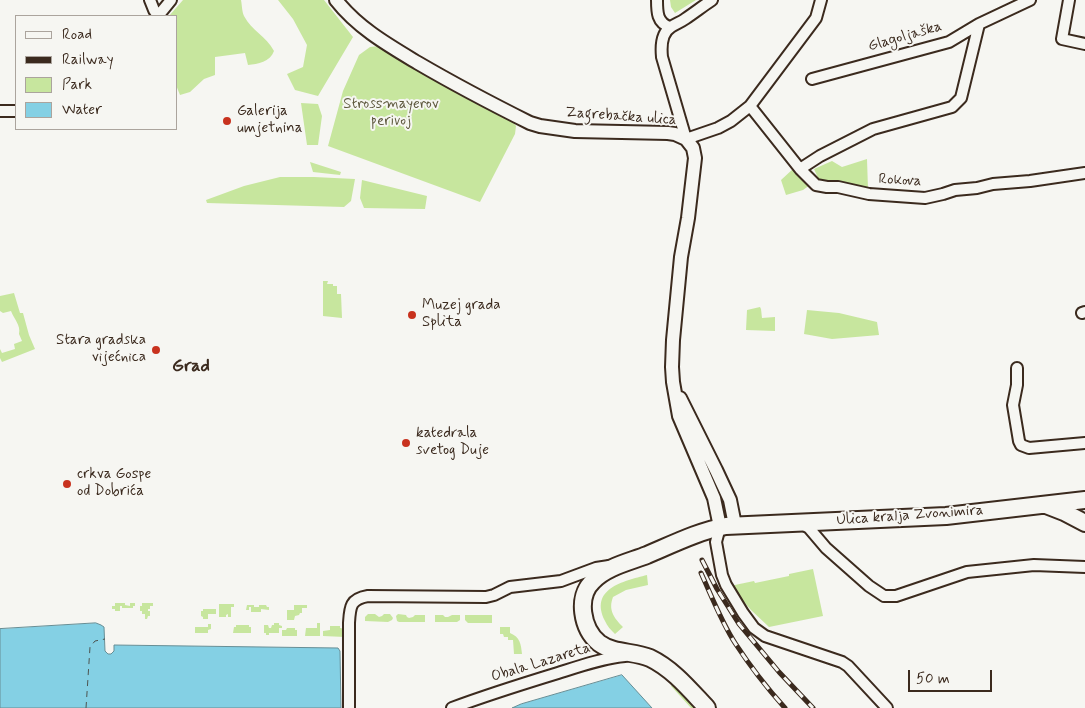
<!DOCTYPE html>
<meta charset="utf-8">
<style>
body{margin:0}
#map{position:relative;width:1085px;height:708px;overflow:hidden;background:#f6f6f2;font-family:Mynerve,sans-serif}
canvas{display:block}
.legend{position:absolute;left:15px;top:15px;width:162px;height:115px;box-sizing:border-box;background:#f6f6f2;border:1px solid #aba49d;margin:0;padding:6px 9px;list-style:none;font-size:15px;color:#3b2a1e}
.legend li{display:flex;align-items:center;gap:10px;height:25px}
.legend b{width:25px;border:1px solid #aba49d}
.scale{position:absolute;left:908px;top:670px;width:84px;height:22px;box-sizing:border-box;border:2px solid #3b2a1e;border-top:0;padding-left:6px;font-size:15px;line-height:18px;white-space:nowrap;color:#3b2a1e;-webkit-text-stroke:4px #f6f6f2;paint-order:stroke}
</style>
<div id="map">
<canvas width="1085" height="708"></canvas>
<ul class="legend">
<li><b style="height:6px;background:#f6f6f2"></b>Road</li>
<li><b style="height:6px;background:#3b2a1e"></b>Railway</li>
<li><b style="height:14px;background:#c7e69e"></b>Park</li>
<li><b style="height:14px;background:#84d0e4"></b>Water</li>
</ul>
<div class="scale">50 m</div>
</div>
<script>
const ctx = document.querySelector('canvas').getContext('2d');
ctx.lineJoin = 'round';
function fill(path, color) { ctx.fillStyle = color; ctx.fill(path, 'evenodd'); }
function trace(path, color, width, dash) { ctx.strokeStyle = color; ctx.lineWidth = width; ctx.lineCap = dash ? 'butt' : 'round'; ctx.setLineDash(dash || []); ctx.stroke(path); }
function drawText(font, color, halo, rows, align = 'center') {
  ctx.font = font + ' Mynerve,sans-serif'; ctx.lineWidth = 4; ctx.setLineDash([]); ctx.textBaseline = 'middle'; ctx.strokeStyle = halo; ctx.fillStyle = color; for (const [text, x, y, turn = 0] of rows) {
    ctx.save(); ctx.translate(x, y); ctx.rotate((+turn || 0) * Math.PI / 180); ctx.textAlign = isNaN(turn) ? turn : align; if (halo) ctx.strokeText(text, 0, 0); ctx.fillText(text, 0, 0); ctx.restore();
  }
}
fill(new Path2D(`
 M183 0H241C242 5 242 12 244 16 252 31 266 36 274 51 270 62 258 64 248 65L245 53 215 57V75L204 79 190 92 180 95 176 85V16H169Z
 M278 0H324L353 37 318 96 295 90 287 74 303 67 307 45 293 19Z
 M670 0H696L675 13 671 7Z
 M379 46 460 94 512 121 516 126 515 134 480 202 328 146 343 91 359 55 370 47Z
 M301 103 318 104 322 116 318 145H307Z
 M867 159 868 189 820 182 814 169 832 161 842 167Z
 M310 162 341 172 340 175 313 172Z
 M794 168 810 185 803 190 786 195 781 180Z
 M280 177H314L355 179 351 201 344 207 207 203 206 200 244 186Z
 M362 180 427 196 425 209 364 208 360 198Z
 M323 281H328L327 284H333V286H337V294H341L342 318 323 316Z
 M14 293 20 313H23L29 335 35 349 2 362 0 358V349L2 353 15 349 14 344 22 341 19 334C21 325 14 319 11 311L3 313 0 311V296Z
 M760 307 761 309 762 318 775 317V331L746 330 747 310Z
 M807 310 839 313 877 322 879 335 832 339 804 334Z
 M813 569 823 616 769 627 751 610 730 586 754 581 755 583 789 576V574Z
 M647 575 648 585 626 590 613 597C608 610 614 618 623 627L615 634C611 630 607 626 605 621 589 589 623 581 647 575Z
 M115 603H125V605L130 606V603H135V606H133V608H122V606H120V611H115V609H112V606H115Z
 M142 603H153V606H150V609H148V611H150V616H148L147 619H145V614H142V611H140V606H142Z
 M219 604H234V607H231V617H228V614L226 615V617H219Z
 M247 605H254V607H259V605H266L267 607H269V610L261 609V612H251V607H249V610H246Z
 M294 605H307V608H302V613H300L299 615 295 616 294 620H287V610H294Z
 M203 609H216V614H208V619H203V617L201 616V611H203Z
 M368 614H375L379 617 382 616 384 614H390L393 618 392 620 388 622 365 621V617Z
 M398 614 406 615 407 617 409 618 413 617 415 615H425V622H399L397 621 396 616Z
 M435 615H443L445 617H448L452 615H460V620L457 622H435Z
 M465 615H492V623H468L465 620Z
 M274 623H279V625L282 626V628H279V633H269V635H266V633H264V625H268L269 628H271L272 625H274Z
 M317 623H320V636H305L306 628H317Z
 M208 624H211V629L208 630V633H195V627H208Z
 M236 625H249V627H251V633H233L234 627H236Z
 M330 626H340V628L345 629V637L323 636V631L330 630Z
 M500 627H510V633C520 637 521 644 522 654H514L513 640H508V637H504L503 634H500Z
 M287 628H295V630H297V636H282V630H286Z
 M675 681 700 708H691L671 686Z`), '#c7e69e');
const water = new Path2D(`
 M96 623 101 625 104 627 105 651 108 654H111L114 651V645L338 648 340 651 341 708H0V629Z
 M622 675 652 708H512L521 704Z`);
fill(water, '#84d0e4');
trace(water, '#678e95', 1);
trace(new Path2D(`
 M86 708 90 647 95 641 105 639`), '#4d5450', 1, [6, 5]);
const minor = new Path2D(`
 M150 0 154 10 158 16
 M657 0C657 12 657 23 670 27
 M712 0C703 6 694 13 685 19 681 22 675 24 671 27 661 33 661 47 662 57L686 139 718 128 731 121 750 106 816 18 821 0
 M1069 0 1062 39 1085 44
 M158 16 171 0
 M812 79 949 42 979 24 1030 0
 M750 106 800 169 816 185 827 187H838L869 194 925 198 943 194 955 190 977 188 993 184 1030 181 1085 173
 M0 111H16
 M800 169 820 156 873 129 952 107 961 98 979 24
 M1082 313 1085 312
 M1017 368V385L1013 405 1019 441 1021 445 1029 448 1085 443
 M801 523 809 528 826 548 869 586 884 596H896L967 572 1034 565 1085 567
 M720 527 716 542 722 575 726 585 743 613 754 628 765 636 842 662 848 666 887 708
 M349 708V623C350 607 350 599 368 596L486 597 494 595 510 587 561 581 596 568 609 566
 M452 708C487 695 522 684 558 673 580 666 603 658 625 656`);
const tertiary = new Path2D(`
 M336 0C358 28 388 45 418 63 454 84 492 104 530 123L540 126 575 131 668 133 675 134 686 139 693 148 695 158 688 218 681 257 673 340 672 367 673 382 679 416 714 498 720 527
 M680 398 716 470 730 500 735 525`);
const primary = new Path2D(`
 M1046 505 1064 512 1085 523
 M707 708C690 690 673 669 650 658 633 651 614 654 599 643 582 629 576 597 593 581 606 567 629 562 647 555 673 544 699 531 726 526L946 516 1085 500`);
trace(minor, '#3b2a1e', 14);
trace(tertiary, '#3b2a1e', 16);
trace(primary, '#3b2a1e', 20);
trace(minor, '#f6f6f2', 10);
trace(tertiary, '#f6f6f2', 12);
trace(primary, '#f6f6f2', 16);
const rail = new Path2D(`
 M702 560 717 589 739 624 779 672 813 708
 M701 573C712 597 721 621 735 643 750 666 767 688 785 708`);
trace(rail, '#3b2a1e', 5);
trace(rail, '#f6f6f2', 3, [9]);
for (const [x, y, r, color] of [
 [227,121,5,"#c8321e"],
 [412,315,5,"#c8321e"],
 [156,350,5,"#c8321e"],
 [406,443,5,"#c8321e"],
 [67,484,5,"#c8321e"]
]) { const dot = new Path2D(); dot.arc(x, y, r, 0, 2 * Math.PI); ctx.fillStyle = color; ctx.fill(dot); trace(dot, '#f6f6f2', 2); }
drawText('15px', '#3b2a1e', '#f6f6f2', [
 ["Glagoljaška",905,37,-16],
 ["Zagrebačka ulica",621,117,4],
 ["Rokova",900,181,3],
 ["Ulica kralja Zvonimira",910,516,-4],
 ["Obala Lazareta",541,663,-17]
]);
drawText('15px', '#5e593e', '#f6f6f2', [
 ["Strossmayerov",391,105],
 ["perivoj",391,122]
]);
drawText('15px', '#3b2a1e', '#f6f6f2', [
 ["Galerija",237,112],
 ["umjetnina",237,129],
 ["Muzej grada",422,306],
 ["Splita",422,323],
 ["Stara gradska",146,341,"right"],
 ["vijećnica",146,358,"right"],
 ["katedrala",416,434],
 ["svetog Duje",416,451],
 ["crkva Gospe",77,475],
 ["od Dobrića",77,492]
], 'left');
drawText('bold 18px', '#3b2a1e', '#f6f6f2', [
 ["Grad",191,367]
]);
</script>
